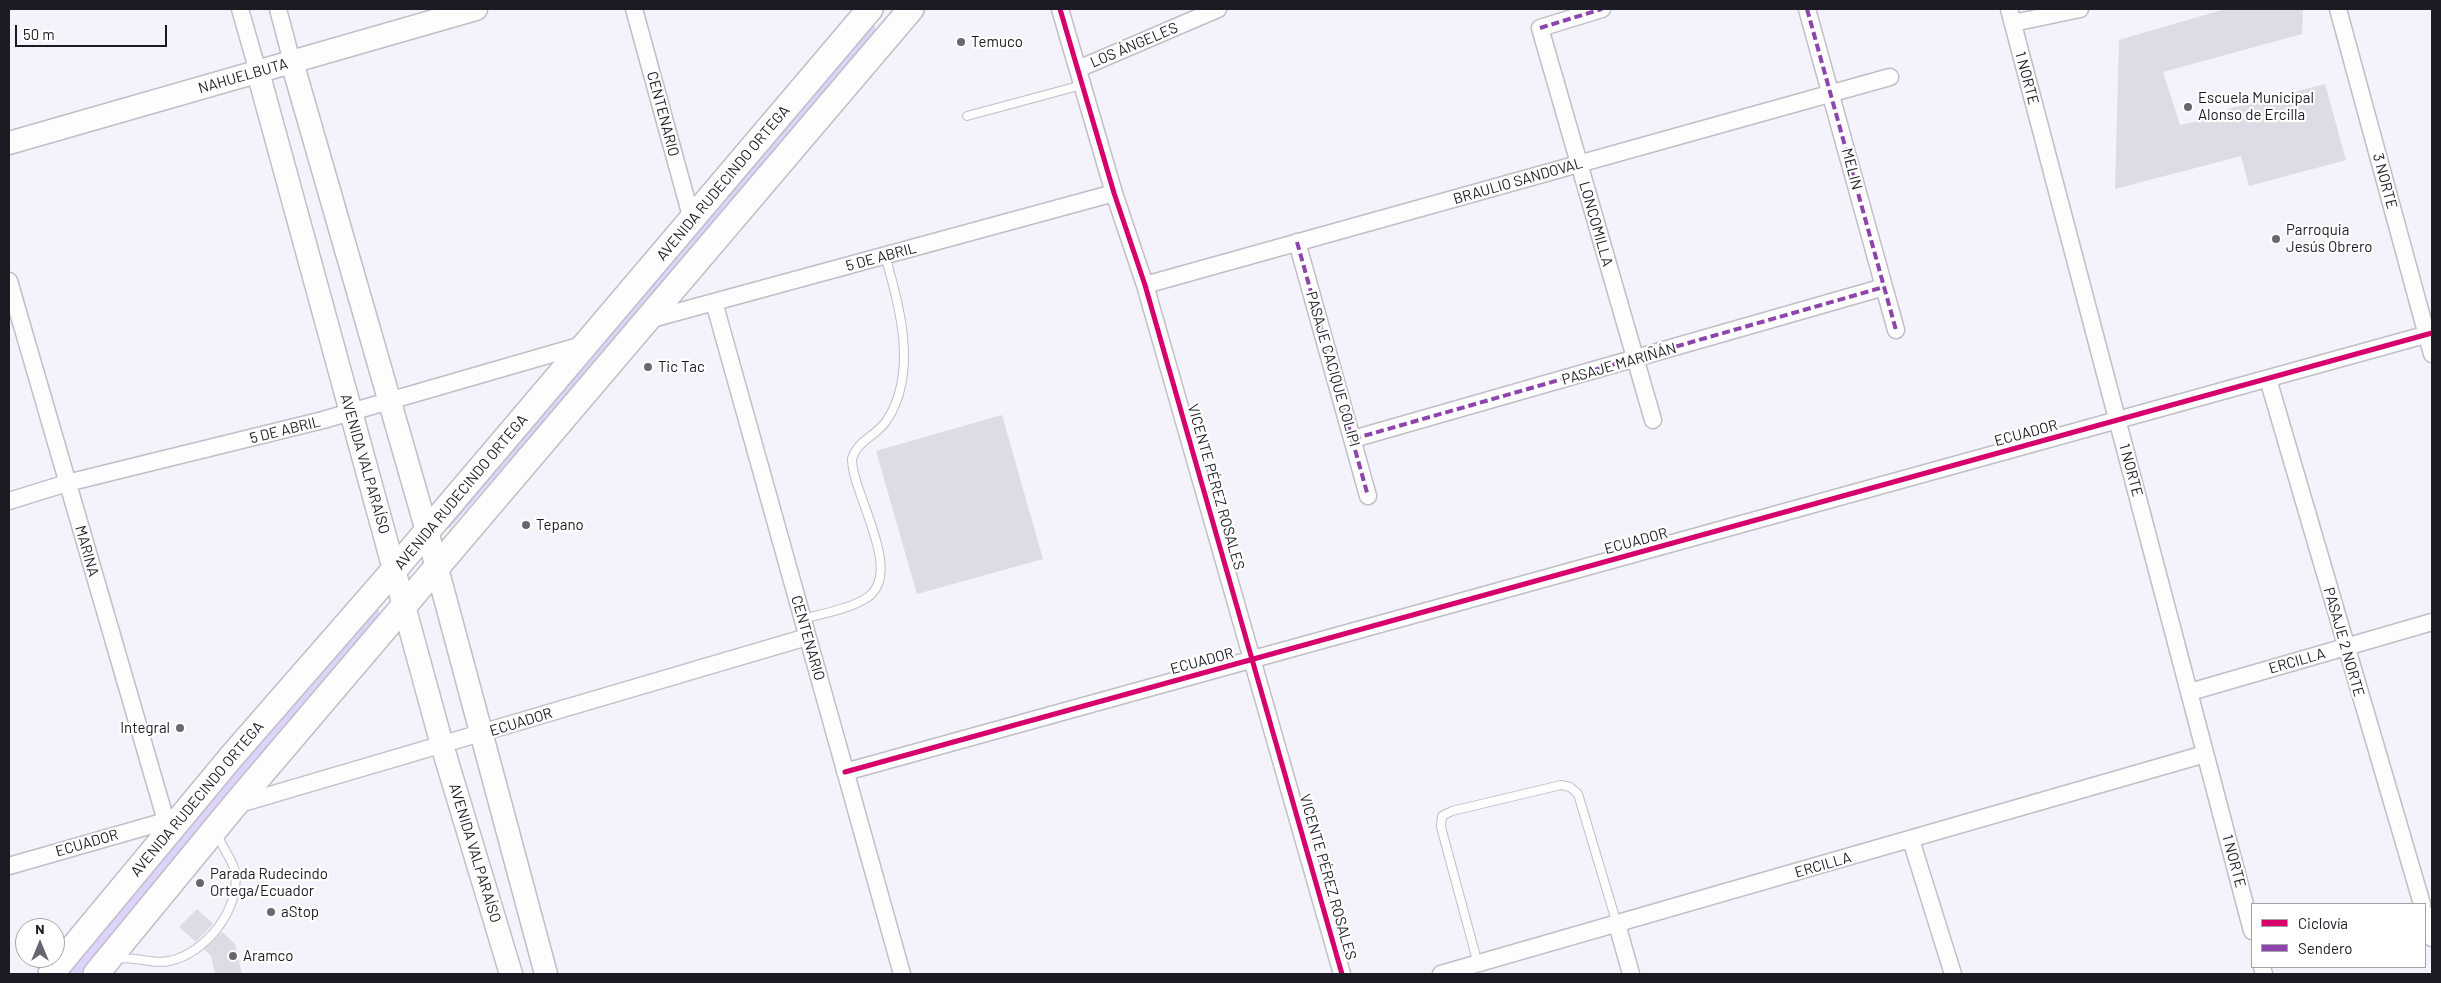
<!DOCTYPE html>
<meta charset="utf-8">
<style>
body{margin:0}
#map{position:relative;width:2441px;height:983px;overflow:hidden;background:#f4f2fa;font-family:Barlow,sans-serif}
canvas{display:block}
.frame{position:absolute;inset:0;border:10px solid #1c1a22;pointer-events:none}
.legend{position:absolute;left:2251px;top:903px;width:175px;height:65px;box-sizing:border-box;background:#fff;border:1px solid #a4a3a7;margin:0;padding:6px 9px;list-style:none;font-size:15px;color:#1c1a22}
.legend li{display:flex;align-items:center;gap:10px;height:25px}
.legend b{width:25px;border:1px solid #a4a3a7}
.north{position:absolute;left:15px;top:918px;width:50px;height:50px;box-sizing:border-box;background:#fff;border:1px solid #a4a3a7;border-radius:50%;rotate:0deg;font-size:14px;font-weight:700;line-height:20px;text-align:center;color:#1c1a22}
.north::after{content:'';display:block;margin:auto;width:18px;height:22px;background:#68666e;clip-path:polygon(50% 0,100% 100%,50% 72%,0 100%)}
.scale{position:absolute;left:15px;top:25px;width:152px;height:22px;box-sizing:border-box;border:2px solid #1c1a22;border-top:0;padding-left:6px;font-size:15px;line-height:18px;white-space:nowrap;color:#1c1a22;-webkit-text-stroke:4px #fff;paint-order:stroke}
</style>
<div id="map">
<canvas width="2441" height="983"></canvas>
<div class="frame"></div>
<ul class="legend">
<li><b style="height:6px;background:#d6006c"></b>Ciclovía</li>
<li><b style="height:6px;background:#8e44ad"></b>Sendero</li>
</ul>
<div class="north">N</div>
<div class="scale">50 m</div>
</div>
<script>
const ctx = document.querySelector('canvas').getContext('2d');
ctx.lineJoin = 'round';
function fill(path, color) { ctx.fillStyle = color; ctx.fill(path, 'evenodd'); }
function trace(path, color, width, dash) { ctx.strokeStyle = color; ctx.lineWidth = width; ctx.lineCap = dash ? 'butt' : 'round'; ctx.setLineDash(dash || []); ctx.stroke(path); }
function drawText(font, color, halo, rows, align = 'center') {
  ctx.font = font + ' Barlow,sans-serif'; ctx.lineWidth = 4.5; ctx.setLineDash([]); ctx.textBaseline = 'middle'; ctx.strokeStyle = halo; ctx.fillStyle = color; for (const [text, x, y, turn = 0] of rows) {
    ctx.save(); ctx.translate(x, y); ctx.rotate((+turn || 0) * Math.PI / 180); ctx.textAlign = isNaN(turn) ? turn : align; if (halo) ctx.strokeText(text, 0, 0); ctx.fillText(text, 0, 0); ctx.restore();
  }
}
fill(new Path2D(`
 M874 24 877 34 636 317 449 529 446 520 703 225Z
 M377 604 380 616 83 974H66Z`), '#ddd3fb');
fill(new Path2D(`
 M2225 9H2303L2302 34 2163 72 2180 125 2230 114 2228 109 2325 84 2346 160 2249 186 2241 156 2115 189 2119 40Z
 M1002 415 1043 559 917 594 876 451Z
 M197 909 213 924 196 942 179 927Z
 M222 932 235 944 242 974H215L211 956 204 949Z`), '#dddbe4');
const lane = new Path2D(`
 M967 116 1082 85
 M803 619C821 614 853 608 868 597 904 571 852 494 852 459 857 440 877 436 887 420 918 373 900 306 885 256
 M116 959C134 955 151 965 169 961 205 954 241 909 235 872 232 857 221 848 218 834
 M1478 964 1441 827 1442 816 1452 811 1561 785 1570 787 1578 794 1617 924`);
const street = new Path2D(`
 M240 9 258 72
 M278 9 292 62
 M634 9 692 220
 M1060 9 1114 193 1145 285 1342 974
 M1602 9 1540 28 1653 420
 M1807 9 1896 330
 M2009 9 2252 931
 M2338 9 2432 354
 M2013 23 2080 9
 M1078 69 1218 9
 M1297 242 1368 496
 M9 281 166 821
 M1145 285 1890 77
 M714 302 902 974
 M648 320 1114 193
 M2268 379 2422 904
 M1353 439 1884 287
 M9 501 67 483 323 420 586 344
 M2190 692 2432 622
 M845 772 2432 333
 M236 805 807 637
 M1911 840 1953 974
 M9 866 166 821
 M2425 913 2432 938
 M1617 924 1631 974
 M2262 967 2264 974
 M1441 974 2205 754`);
const secondary = new Path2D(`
 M292 62 427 531 546 974
 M258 72 442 745 511 974
 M9 143 476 9`);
const primary = new Path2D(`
 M51 974 232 756 395 569 870 9
 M96 974 234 806 911 9`);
trace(lane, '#c0bec6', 10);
trace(street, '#c0bec6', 19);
trace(secondary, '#c0bec6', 25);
trace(primary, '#c0bec6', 28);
trace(lane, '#fdfdfe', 8);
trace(street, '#fdfdfe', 16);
trace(secondary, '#fdfdfe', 22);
trace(primary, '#fdfdfe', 25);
trace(new Path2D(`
 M1807 9 1896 330
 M1540 28 1602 9
 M1297 242 1368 496
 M1353 439 1884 287`), '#8e44ad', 4, [8, 4]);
trace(new Path2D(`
 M1060 9 1114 193 1145 285 1342 974
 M845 772 2432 333`), '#d6006c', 5);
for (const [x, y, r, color] of [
 [961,42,5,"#68666e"],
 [2188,107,5,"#68666e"],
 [2276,239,5,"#68666e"],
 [648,367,5,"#68666e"],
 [526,525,5,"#68666e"],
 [180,728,5,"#68666e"],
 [200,883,5,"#68666e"],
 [271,912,5,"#68666e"],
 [233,956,5,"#68666e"]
]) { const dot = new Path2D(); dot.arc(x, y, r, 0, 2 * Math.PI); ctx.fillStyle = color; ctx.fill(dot); trace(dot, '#fff', 2); }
drawText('15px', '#1c1a22', '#fff', [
 ["Temuco",971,42],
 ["Escuela Municipal",2198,98],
 ["Alonso de Ercilla",2198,115],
 ["Parroquia",2286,230],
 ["Jesús Obrero",2286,247],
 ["Tic Tac",658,367],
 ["Tepano",536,525],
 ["Integral",170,728,"right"],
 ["Parada Rudecindo",210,874],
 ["Ortega/Ecuador",210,891],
 ["aStop",281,912],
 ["Aramco",243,956]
], 'left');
drawText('15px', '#1c1a22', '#fff', [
 ["LOS ÁNGELES",1134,45,-23],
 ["NAHUELBUTA",243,76,-16],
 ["1 NORTE",2027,78,75],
 ["CENTENARIO",663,114,75],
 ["MELIN",1852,169,75],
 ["BRAULIO SANDOVAL",1518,181,-16],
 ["3 NORTE",2385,181,75],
 ["AVENIDA RUDECINDO ORTEGA",723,183,-50],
 ["LONCOMILLA",1596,224,74],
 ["5 DE ABRIL",881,257,-15],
 ["PASAJE MARIÑÁN",1619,364,-16],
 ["PASAJE CACIQUE COLIPI",1333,369,74],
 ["5 DE ABRIL",285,430,-14],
 ["ECUADOR",2026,433,-15],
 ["AVENIDA VALPARAÍSO",365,464,74],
 ["1 NORTE",2131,470,75],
 ["VICENTE PÉREZ ROSALES",1216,487,74],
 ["AVENIDA RUDECINDO ORTEGA",461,492,-50],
 ["ECUADOR",1636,541,-15],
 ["MARINA",87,551,74],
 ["CENTENARIO",808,638,74],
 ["PASAJE 2 NORTE",2344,642,74],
 ["ECUADOR",1202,661,-15],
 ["ERCILLA",2297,661,-16],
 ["ECUADOR",521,722,-17],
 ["AVENIDA RUDECINDO ORTEGA",197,799,-50],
 ["ECUADOR",87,843,-16],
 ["AVENIDA VALPARAÍSO",475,853,73],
 ["1 NORTE",2234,861,75],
 ["ERCILLA",1823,865,-16],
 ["VICENTE PÉREZ ROSALES",1328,877,74]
]);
</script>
